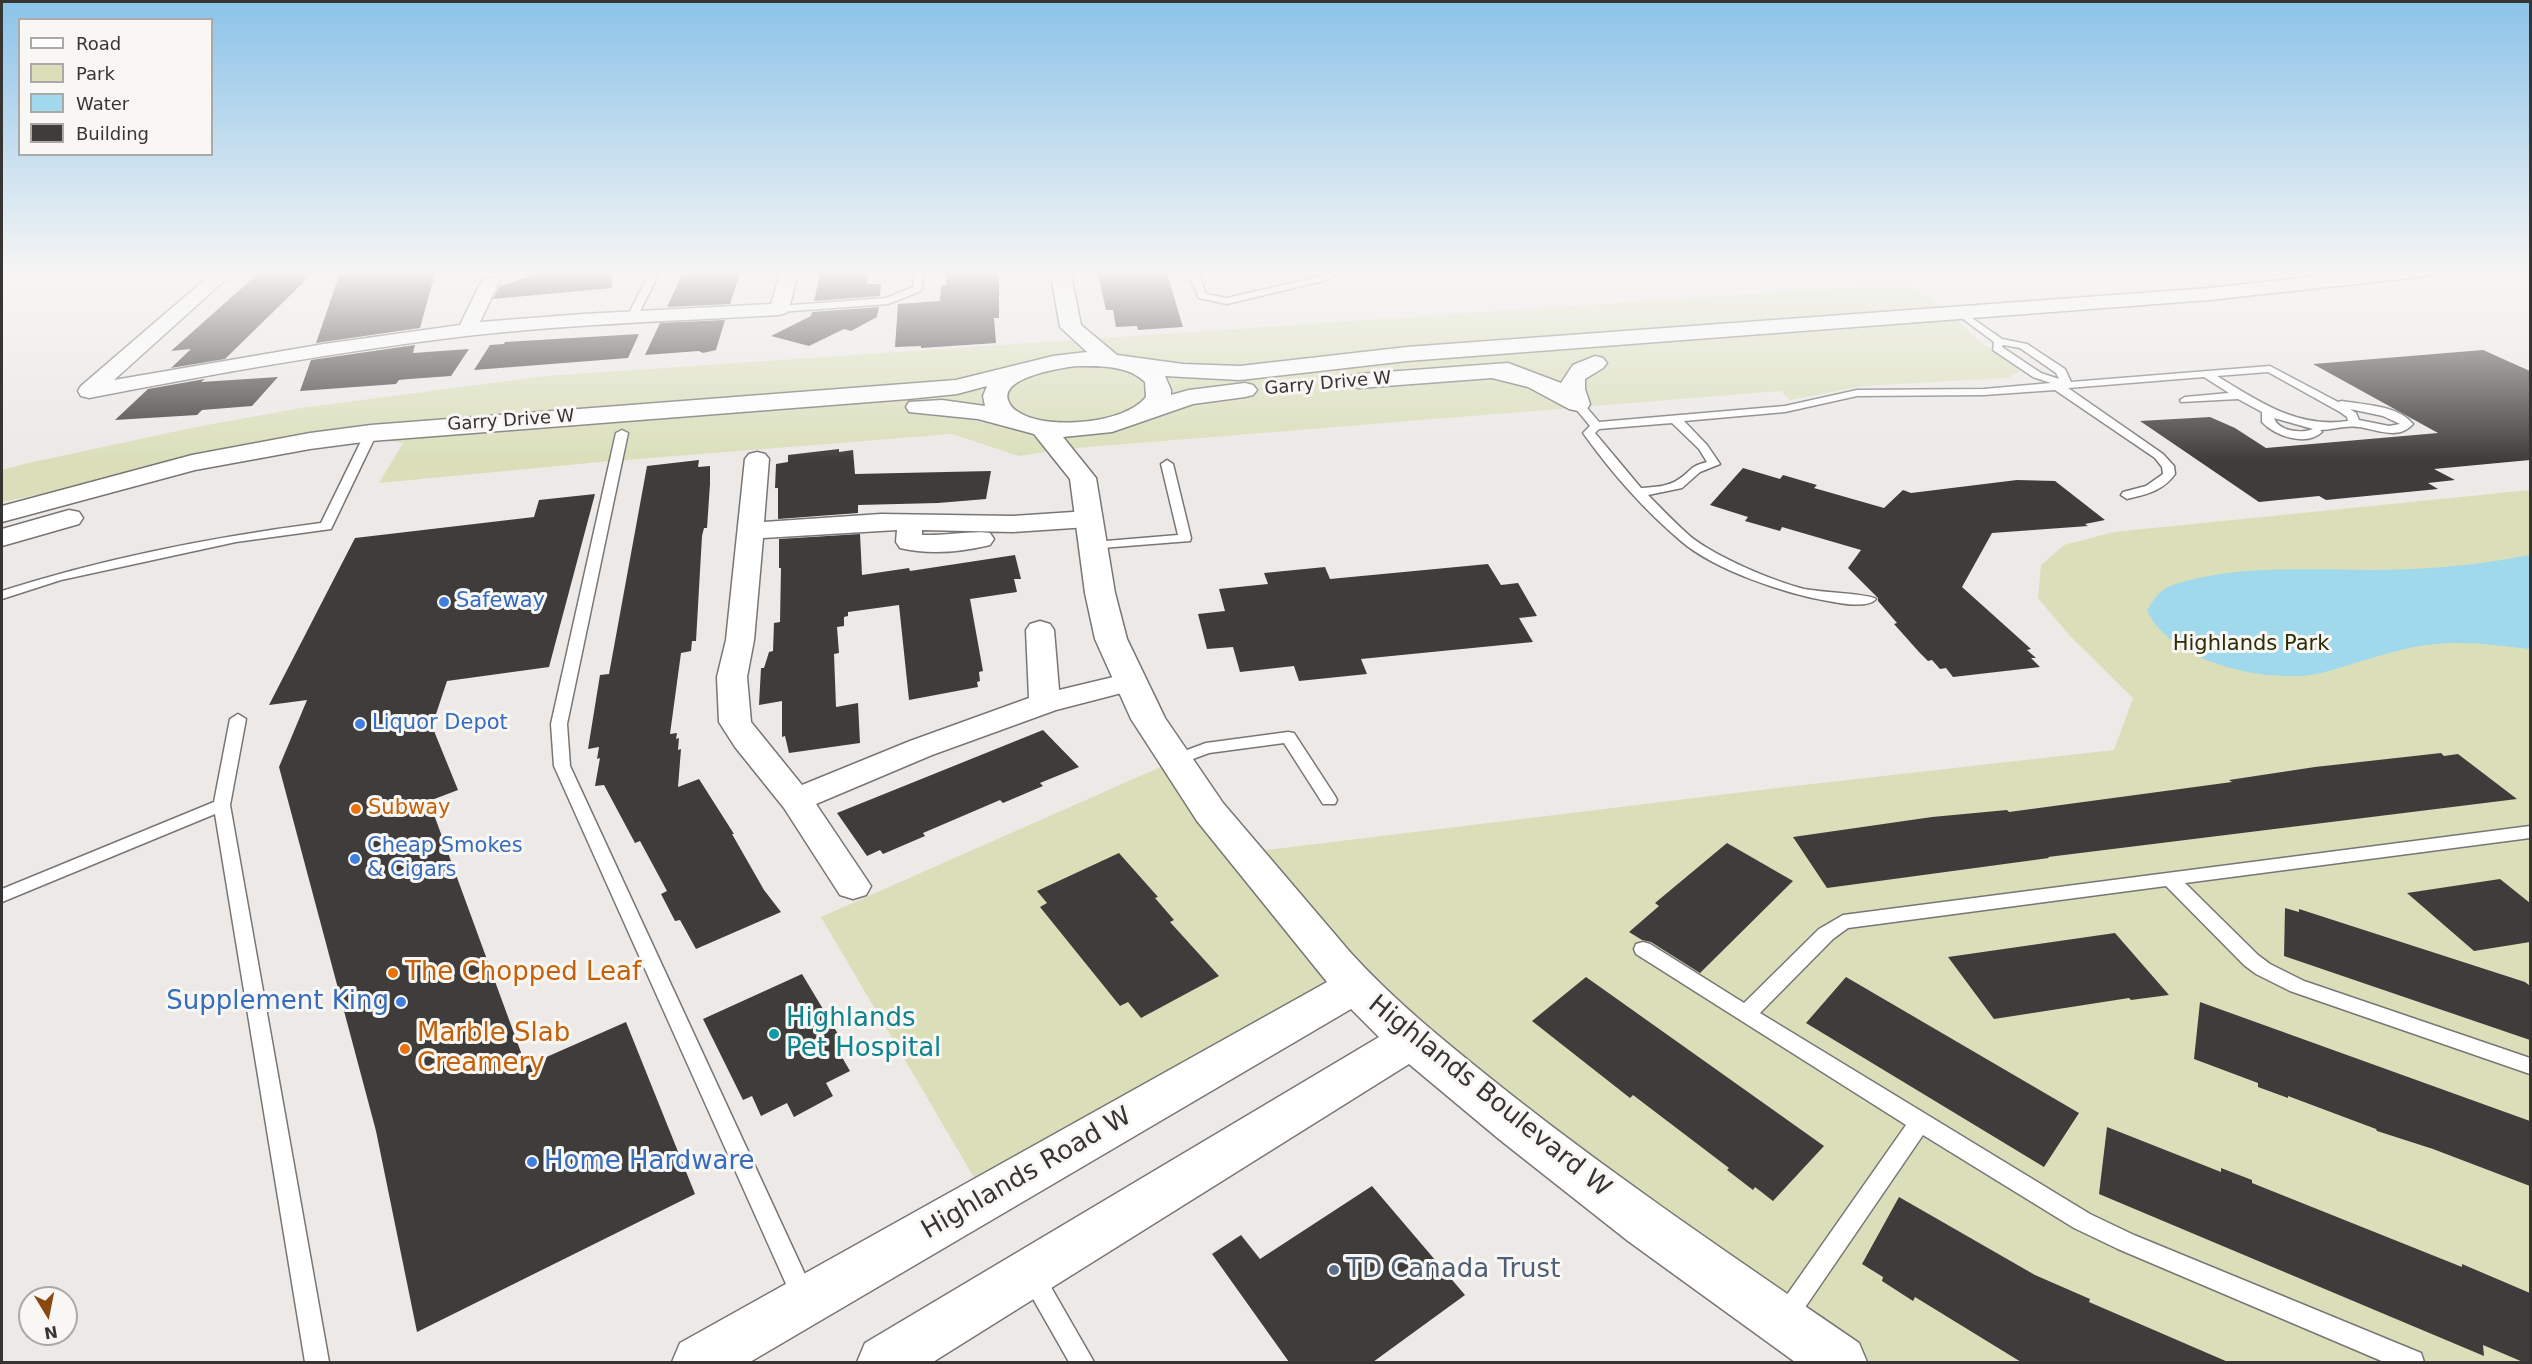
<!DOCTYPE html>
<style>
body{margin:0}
#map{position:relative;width:2532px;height:1364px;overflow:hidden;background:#ece9e7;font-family:"DejaVu Sans",sans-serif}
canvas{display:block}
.frame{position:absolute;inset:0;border:3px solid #363534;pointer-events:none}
.legend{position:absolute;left:18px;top:18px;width:195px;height:138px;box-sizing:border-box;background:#f9f7f4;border:2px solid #aba9a7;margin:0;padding:8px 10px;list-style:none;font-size:18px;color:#363534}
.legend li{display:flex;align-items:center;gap:12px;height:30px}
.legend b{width:30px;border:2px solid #aba9a7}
.north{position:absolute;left:18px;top:1286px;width:60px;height:60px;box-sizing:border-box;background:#f9f7f4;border:2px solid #aba9a7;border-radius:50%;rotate:170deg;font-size:16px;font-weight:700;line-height:24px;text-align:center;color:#363534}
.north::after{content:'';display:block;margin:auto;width:21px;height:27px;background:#88490e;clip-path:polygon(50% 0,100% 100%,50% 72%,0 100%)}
</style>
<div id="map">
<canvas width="2532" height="1364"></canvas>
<div class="frame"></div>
<ul class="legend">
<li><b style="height:8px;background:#fff"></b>Road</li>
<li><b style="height:16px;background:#dadfba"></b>Park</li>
<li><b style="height:16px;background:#9fd9eb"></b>Water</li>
<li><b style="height:16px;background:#3f3d3b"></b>Building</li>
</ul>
<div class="north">N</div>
</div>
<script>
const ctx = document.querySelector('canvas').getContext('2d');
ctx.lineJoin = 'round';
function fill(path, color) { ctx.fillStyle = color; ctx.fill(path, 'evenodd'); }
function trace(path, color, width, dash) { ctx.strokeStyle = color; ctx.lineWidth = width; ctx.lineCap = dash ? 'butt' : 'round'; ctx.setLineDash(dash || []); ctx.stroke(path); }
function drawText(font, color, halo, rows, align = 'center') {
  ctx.font = font + ' "DejaVu Sans",sans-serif'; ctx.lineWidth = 6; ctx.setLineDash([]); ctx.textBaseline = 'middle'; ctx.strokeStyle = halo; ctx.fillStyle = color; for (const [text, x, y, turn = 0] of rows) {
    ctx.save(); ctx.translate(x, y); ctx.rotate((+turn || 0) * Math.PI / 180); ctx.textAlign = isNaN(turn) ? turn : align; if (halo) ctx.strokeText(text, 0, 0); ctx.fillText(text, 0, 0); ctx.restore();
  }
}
fill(new Path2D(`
 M1906 283 1955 316 1971 334 2020 371 2008 378 1863 386 1790 400 1781 391 1064 449 1019 456 952 434 600 462 379 483 403 443 364 435 261 449 2 502V470L24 464 191 428 300 408 545 376Z
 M2530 490V1362H1840L1355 986 986 1198 821 917 1174 761 1242 853 1777 788 2114 750 2133 698 2070 636 2038 598 2041 565 2064 545 2114 532Z`), '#dadfba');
fill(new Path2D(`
 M2530 555V649C2496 645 2462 640 2426 645 2391 650 2356 664 2321 673 2269 685 2170 663 2147 610 2152 602 2159 591 2168 587 2229 564 2308 570 2372 570 2425 570 2479 565 2530 555Z`), '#9fd9eb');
fill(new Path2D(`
 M262 270H316L225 359 171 368 191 349 171 351Z
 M341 270H436L420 328 316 343Z
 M548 270H612V288L493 299 500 286Z
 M684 270H741L730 304 667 307Z
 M821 270H868L867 284H881L880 296 814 301Z
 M980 270V274L999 272V318H994L996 343 921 348V346L895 347 898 304 940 301 941 286 946 285 947 272Z
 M1097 270H1166L1183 327 1138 330 1137 326 1116 327 1113 310H1106Z
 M879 307 877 317 851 331 844 329 809 346 771 336 811 316 812 312Z
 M725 320 716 350 703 353 699 351 645 355 660 323Z
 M639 334 628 358 474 370 490 345 504 344 505 342Z
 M415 345 413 353 469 349 451 376 409 379 399 380 396 384 300 391 311 360Z
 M2483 350 2530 371V460L2434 469 2455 480 2428 483 2438 489 2326 500 2319 496 2259 502 2140 421 2210 417 2235 428 2266 448 2438 433 2313 364Z
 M278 377 252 406 202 410 197 415 115 420 148 389 205 379 201 382Z
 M839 449V452L853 450 855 474 991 471 986 499 938 503 858 505V513L778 519V488H775L776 464 788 462V455Z
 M699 460 698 467 710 466V484L707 528H704L702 536 696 641H692L691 651 681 653 670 734 677 733 676 739 679 738 678 750 681 749 678 787 699 779 734 834H732L764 890 781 912 696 949 680 920 675 921 661 894 667 891 640 841 635 843 604 785 595 786 600 758 597 759 599 747 588 749 600 675 609 674 647 466Z
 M1743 468 1780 479 1783 475 1817 485 1814 488 1884 508 1903 490 1911 493 2017 480 2055 481 2105 520 2085 524 2088 526 1992 533 1962 587 2031 649 2027 650 2036 658H2031L2040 667 1953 677 1946 668 1940 669 1932 660 1928 661 1919 652 1894 624 1897 623 1878 601V598L1848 568 1861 550 1782 527 1780 531 1745 521 1748 517 1710 505Z
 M595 494 549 667 447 681 432 726 458 790 429 801 526 1066 626 1022 695 1194 417 1332 376 1131 279 767 307 700 269 705 355 538 534 517 539 500Z
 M860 534 862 575 909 568 910 571 1015 555 1021 579H1014L1017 592 970 599 983 671 979 672 980 681 977 682 978 687 909 700 899 605 848 612V616L844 617V626L837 627 839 653 834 654 836 707 858 703 860 743 789 753 785 736 782 737V701L759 705 761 668H764L769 652 773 651 774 623 780 622 781 568H779V539Z
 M1488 564 1501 585 1518 583 1533 609 1537 616 1519 618 1533 642 1361 659 1367 674 1299 681 1294 666 1240 672 1233 647 1207 649 1198 614 1225 611 1219 589 1268 584 1264 573 1325 567 1330 579Z
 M1043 730 1079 767 1040 783 1043 786 1003 803 1000 800 923 833 925 836 883 854 880 850 867 856 837 813Z
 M2441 753 2444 756 2458 754 2517 799 2048 857 2049 858 1827 888 1793 837 1932 817 2007 810 2009 812 2232 782 2229 780 2315 767Z
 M1727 843 1793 881 1700 973 1651 942 1642 940 1629 932 1659 906 1655 903Z
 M1119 853 1158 897 1155 898 1174 920 1170 922 1219 976 1141 1018 1128 1002 1120 1006 1040 907 1047 903 1037 891Z
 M2500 879 2530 903V942L2474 951 2407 893Z
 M2285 908 2299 912V909L2525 982 2530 986V1040L2284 956Z
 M2115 933 2169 995 2131 1000 2129 998 1994 1019 1948 957Z
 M802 974 847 1049 839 1052 850 1071 826 1083 833 1096 794 1117 787 1103 761 1116 752 1096 743 1100 703 1019Z
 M1586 977 1824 1146 1773 1201 1755 1187 1753 1190 1727 1170 1729 1168 1633 1095 1630 1098 1532 1021Z
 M1846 977 2079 1113 2044 1167 1806 1023Z
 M2200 1002 2530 1121V1186L2433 1149 2377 1131 2376 1129 2288 1096V1098L2258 1087V1083L2194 1059Z
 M2107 1127 2221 1172V1168L2252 1180V1183L2462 1267V1264L2530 1293V1362H2523L2483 1345 2484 1356 2099 1194Z
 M1372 1186 1465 1295 1373 1362H1289L1212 1254 1241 1235 1260 1259Z
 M1899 1197 2035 1275 2090 1299 2089 1302 2228 1362H2021L1915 1297 1913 1301 1882 1281 1883 1277 1862 1264Z`), '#3f3d3b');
const lane = new Path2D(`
 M651 270H661L637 317 629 319 627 317Z
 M915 270H925L921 291 888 304 779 312 774 309 779 306 886 298 913 287Z
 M1187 270H1197L1206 294 1227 298 1317 277 1332 270 1343 271 1323 281 1227 304 1199 298Z
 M1962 311 2002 339 2027 344 2065 369 2071 382 2270 366 2338 402 2342 401C2364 405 2398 405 2413 424 2398 441 2377 429 2358 427 2346 425 2332 430 2320 430L2322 432C2306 447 2275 436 2262 422V412L2238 399 2181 402 2180 400 2185 397 2229 393 2204 377 2068 388 2163 454 2174 466 2175 474C2163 491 2147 494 2127 499L2121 495 2123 492 2146 486 2163 474 2162 467 2155 458 2055 390 1984 395 1857 396 1785 412 1684 421 1707 445 1720 464 1700 472 1682 488 1648 495C1662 509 1676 524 1691 537 1718 558 1771 580 1804 589 1818 592 1871 594 1876 599 1867 609 1840 603 1828 601 1785 594 1713 569 1681 541 1644 510 1611 472 1583 433L1590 426 1572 404 1578 401 1582 402 1599 422 1785 406 1857 390 1984 389 2051 383 2033 377 1993 350 1994 342 1959 316V312ZM2003 345 2020 348 2056 373 2059 379 2041 373 2002 347ZM2268 372 2340 412 2347 417 2348 421C2298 429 2258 401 2217 376ZM2350 409 2383 416 2400 424 2389 426 2359 420 2356 413ZM2274 418 2313 429C2301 434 2278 431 2274 418ZM1672 423 1699 449 1707 462C1688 467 1693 470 1679 479 1668 487 1654 487 1641 488L1595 433 1599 429Z
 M371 430 377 433 331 529 236 542 61 580 2 599V591C105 558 213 537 321 523L365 433Z
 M622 430 628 433 567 724 570 766 815 1296 811 1304 803 1307 795 1304 554 766 551 724 616 433Z
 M1167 460 1173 464 1191 538 1190 541 1089 549 1087 546 1089 543 1094 542 1178 535 1161 464Z
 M238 714 246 719 230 805 329 1362H305L215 814 2 902V889L214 802 230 719Z
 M1288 732 1294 733 1335 796 1337 800 1335 804H1323L1284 743 1209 753 1174 766 1168 765 1166 761 1168 757 1206 743Z
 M2530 826V838L2185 883 2258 955 2270 964 2304 981 2530 1058V1074L2290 991 2256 974 2244 965 2166 886 1848 928 1833 939 1760 1013 2090 1214 2134 1235 2421 1353 2424 1362H2384L2118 1249 2074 1228 1923 1135 1793 1325 1785 1329 1777 1325 1773 1317 1777 1309 1906 1125 1636 954 1634 949 1636 944 1643 942 1650 944 1744 1003 1819 929 1843 915Z
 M1032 1265 1040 1268 1094 1362H1069L1020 1276 1024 1268Z`);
const street = new Path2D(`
 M216 270H236L114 380 324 344 460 325 481 282 483 278H497L499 282 480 322 583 314 771 304 781 270H799L789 309 786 313 779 315C675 321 570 324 466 336 340 351 214 374 89 398L81 396 78 391 81 386Z
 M1329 270H1357L1354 274H1332Z
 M757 452 765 454 769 459 764 522 881 514 1013 516 1088 511 1097 514 1101 519 1097 524 1088 527 1013 532 922 530V535C942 536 974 530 990 533L994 539 990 545C961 552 929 555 900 548L896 542 897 530 763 538 754 640 747 677 751 722 802 785 910 741 1029 698 1026 630 1030 624 1040 621 1050 624 1054 630 1059 690 1130 673 1141 676 1145 682 1141 688 1056 710 932 755 816 804 871 886 866 895 853 899 840 895 784 808 735 747 719 722 717 677 726 640 745 459 749 454Z`);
const secondary = new Path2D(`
 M1050 270H1070L1081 325 1117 355 1183 364 1240 366 1407 347 2209 288 2373 270H2439L2436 274 2429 276 2209 300 1407 361 1240 380 1165 376 1171 390V395L1189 390 1245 383 1253 385 1257 390 1253 395 1245 397 1193 404 1112 432 1063 437 1096 478 1115 593 1127 639 1165 718 1223 803 1350 952C1398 1005 1453 1048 1509 1093 1622 1182 1741 1262 1859 1343L1867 1362H1795L1628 1241 1500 1140 1409 1064 933 1362H857L865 1343 1379 1037 1351 1009 750 1362H672L680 1343 1327 982 1197 821 1131 719 1095 639 1085 593 1070 479 1034 434 978 419 909 412 906 407 909 402 942 400 985 406 983 396 987 386 957 394 908 399 371 441 310 449 195 470 2 522V506L192 455 310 433 371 425 956 380 1053 356 1087 352 1060 327ZM1076 366C1099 366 1128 365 1145 382L1146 397C1125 424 1048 430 1020 413 1014 410 1010 406 1008 400 1001 377 1061 368 1076 366Z
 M1595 356 1603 358 1607 363 1603 368 1585 379V389L1590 404 1587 409 1578 411 1569 409 1528 387 1492 378 1359 388 1351 386 1347 381 1351 376 1359 374 1508 363 1561 383 1573 365Z
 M69 510 79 512 83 518 79 524 2 546V529Z`);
trace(lane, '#787674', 3);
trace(street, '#787674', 3);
trace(secondary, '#787674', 3);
fill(lane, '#fff');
fill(street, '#fff');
fill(secondary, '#fff');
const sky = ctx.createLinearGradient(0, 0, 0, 461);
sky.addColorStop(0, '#8bc3e9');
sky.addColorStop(0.59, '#f6f5f4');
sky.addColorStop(1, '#f6f5f400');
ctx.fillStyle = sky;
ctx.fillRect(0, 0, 2532, 461);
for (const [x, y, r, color] of [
 [444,602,6,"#3f7fe0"],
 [360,724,6,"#3f7fe0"],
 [356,809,6,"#e8710a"],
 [355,859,6,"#3f7fe0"],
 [393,973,6,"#e8710a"],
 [401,1002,6,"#3f7fe0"],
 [774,1034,6,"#0f9aa8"],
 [405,1049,6,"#e8710a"],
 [532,1162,6,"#3f7fe0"],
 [1334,1270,6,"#5c6f8a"]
]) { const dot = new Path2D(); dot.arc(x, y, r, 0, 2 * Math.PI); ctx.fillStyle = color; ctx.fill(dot); trace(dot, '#f9f7f4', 2); }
drawText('18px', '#363534', '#f9f7f4', [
 ["Garry Drive W",1328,384,-5],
 ["Garry Drive W",511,421,-4]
]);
drawText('21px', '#366cbe', '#f9f7f4', [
 ["Safeway",456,602],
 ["Liquor Depot",372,724],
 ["Cheap Smokes",367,847],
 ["& Cigars",367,871]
], 'left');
drawText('21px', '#2a2d06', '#f9f7f4', [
 ["Highlands Park",2251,645]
]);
drawText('21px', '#c56008', '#f9f7f4', [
 ["Subway",368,809]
], 'left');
drawText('26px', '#c56008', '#f9f7f4', [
 ["The Chopped Leaf",405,973],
 ["Marble Slab",417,1034],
 ["Creamery",417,1064]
], 'left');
drawText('26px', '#366cbe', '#f9f7f4', [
 ["Supplement King",389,1002],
 ["Home Hardware",544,1162,"left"]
], 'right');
drawText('26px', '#0d838f', '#f9f7f4', [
 ["Highlands",786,1019],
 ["Pet Hospital",786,1049]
], 'left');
drawText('26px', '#363534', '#f9f7f4', [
 ["Highlands Boulevard W",1489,1097,39],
 ["Highlands Road W",1027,1174,-30]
]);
drawText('26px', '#4e5e75', '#f9f7f4', [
 ["TD Canada Trust",1346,1270]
], 'left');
</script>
